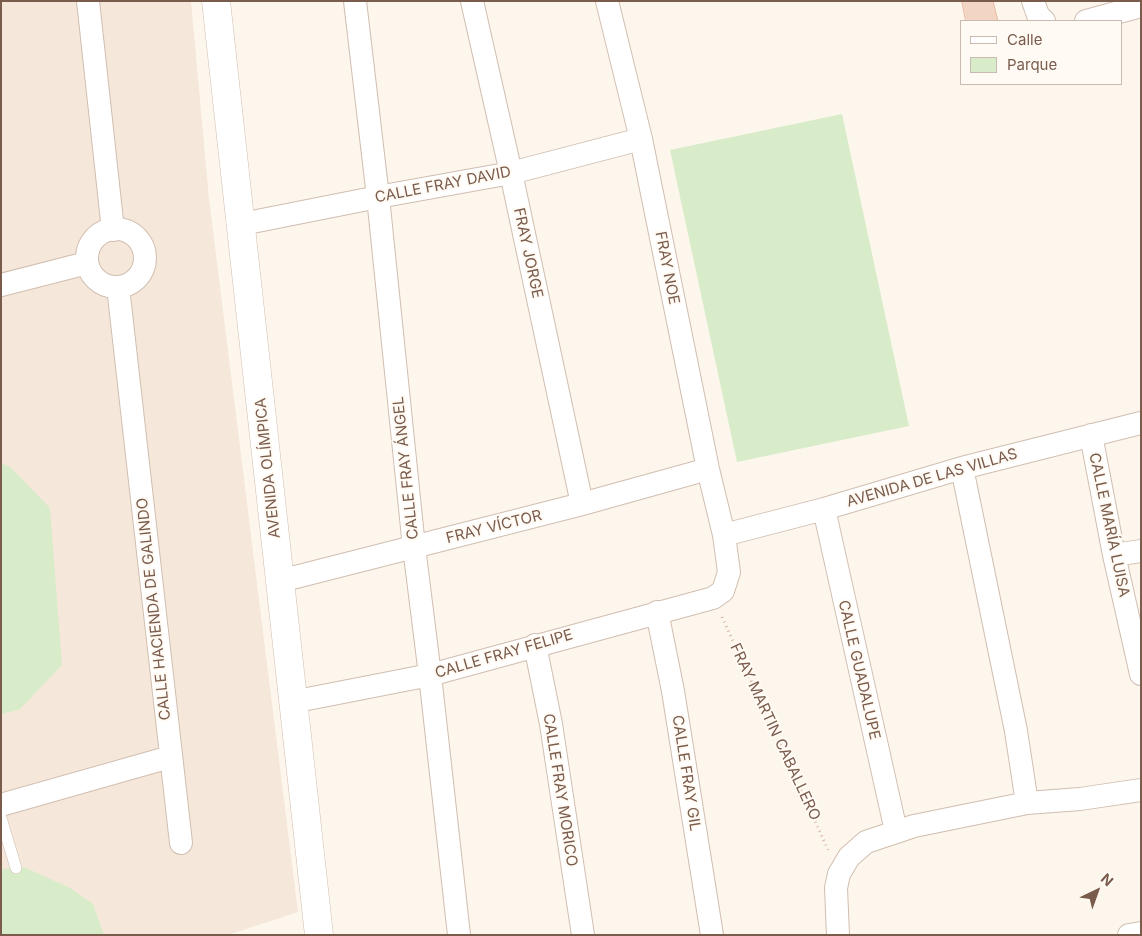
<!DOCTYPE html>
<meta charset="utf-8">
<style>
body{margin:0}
#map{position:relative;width:1142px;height:936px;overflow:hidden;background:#fdf6ec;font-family:Inter,sans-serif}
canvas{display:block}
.frame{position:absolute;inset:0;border:2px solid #7a5c4d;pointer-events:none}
.legend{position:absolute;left:960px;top:20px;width:162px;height:65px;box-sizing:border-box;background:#fffaf3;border:1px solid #cabbb1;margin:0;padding:6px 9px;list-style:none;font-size:15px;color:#7a5c4d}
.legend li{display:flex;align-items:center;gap:10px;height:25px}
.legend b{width:25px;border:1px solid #cabbb1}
.north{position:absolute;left:1072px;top:866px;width:50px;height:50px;-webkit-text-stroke:4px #fffaf3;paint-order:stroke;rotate:42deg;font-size:14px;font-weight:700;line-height:20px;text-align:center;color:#7a5c4d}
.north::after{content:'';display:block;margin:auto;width:18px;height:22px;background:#7a5c4d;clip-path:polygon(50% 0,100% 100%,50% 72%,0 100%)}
</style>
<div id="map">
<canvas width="1142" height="936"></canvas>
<div class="frame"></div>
<ul class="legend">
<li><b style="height:6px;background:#fff"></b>Calle</li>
<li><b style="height:14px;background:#d8ecc9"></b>Parque</li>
</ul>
<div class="north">N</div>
</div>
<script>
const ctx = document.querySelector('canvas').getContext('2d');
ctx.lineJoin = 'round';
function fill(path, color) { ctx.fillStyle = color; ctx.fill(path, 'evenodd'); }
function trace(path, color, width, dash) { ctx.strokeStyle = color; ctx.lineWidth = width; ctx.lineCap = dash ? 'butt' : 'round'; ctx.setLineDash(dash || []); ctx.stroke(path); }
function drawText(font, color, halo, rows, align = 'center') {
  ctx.font = font + ' Inter,sans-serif'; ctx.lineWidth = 4; ctx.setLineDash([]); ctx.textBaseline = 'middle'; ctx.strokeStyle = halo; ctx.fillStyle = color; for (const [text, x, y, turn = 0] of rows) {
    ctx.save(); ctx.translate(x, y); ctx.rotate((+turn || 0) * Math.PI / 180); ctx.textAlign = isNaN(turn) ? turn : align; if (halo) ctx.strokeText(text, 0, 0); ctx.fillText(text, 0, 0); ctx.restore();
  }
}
fill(new Path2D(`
 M1 1H191L209 199 298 912 228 935H1Z`), '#f5e8da');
fill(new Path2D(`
 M842 114 909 426 737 462 670 150Z
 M1 462 11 468 50 508 62 665 19 710 1 714Z
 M24 867 70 888 93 904 104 935H1V869Z`), '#d8ecc9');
const building = new Path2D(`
 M962 1H993L998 21H966Z`);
fill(building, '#f3d5c3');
trace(building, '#e6bba3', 1);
const service = new Path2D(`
 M1 818 16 868`);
const minor = new Path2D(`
 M88 1 113 230
 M355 1 378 197 414 547 430 675 459 935
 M472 1 511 173 582 504
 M1033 1 1038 15 1044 21
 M1086 21 1141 6
 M242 224 378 197 511 173 641 139
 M87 258a29 29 0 1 1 58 0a29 29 0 1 1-58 0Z
 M1 285 87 263
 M118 287 181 843
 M1091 435 1114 555 1141 674
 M962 468 1016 731 1027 803
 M824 509 896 831
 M724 535 824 509 962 468 1141 423
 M1114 555 1141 551
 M280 581 582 504 708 469
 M657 612 673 691 712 935
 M535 645 551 724 583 935
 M292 702 430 675 713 598 723 591 729 572 724 535 708 469 641 139 607 1
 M1 805 170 757
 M838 935 836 888 839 874 849 857 866 842 914 826 1027 803 1080 799 1141 790
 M1129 935 1141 933`);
const tertiary = new Path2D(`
 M216 1C252 312 283 624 319 935`);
trace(service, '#d1beb0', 12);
trace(minor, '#d1beb0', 24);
trace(tertiary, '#d1beb0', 29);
trace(new Path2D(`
 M722 617 829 852`), '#d9b8a5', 3, [1, 4]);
trace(service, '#fff', 11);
trace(minor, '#fff', 22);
trace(tertiary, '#fff', 28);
drawText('15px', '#7a5c4d', '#fffaf3', [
 ["CALLE FRAY DAVID",443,185,-11],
 ["FRAY JORGE",528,253,78],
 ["FRAY NOE",667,268,79],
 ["AVENIDA OLÍMPICA",268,468,-96],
 ["CALLE FRAY ÁNGEL",406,468,-96],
 ["AVENIDA DE LAS VILLAS",932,478,-16],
 ["CALLE MARÍA LUISA",1109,525,78],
 ["FRAY VÍCTOR",494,527,-14],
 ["CALLE HACIENDA DE GALINDO",154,609,-96],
 ["CALLE FRAY FELIPE",504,654,-16],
 ["CALLE GUADALUPE",859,670,77],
 ["FRAY MARTIN CABALLERO",775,732,65],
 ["CALLE FRAY GIL",686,773,81],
 ["CALLE FRAY MORICO",560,790,81]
]);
</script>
